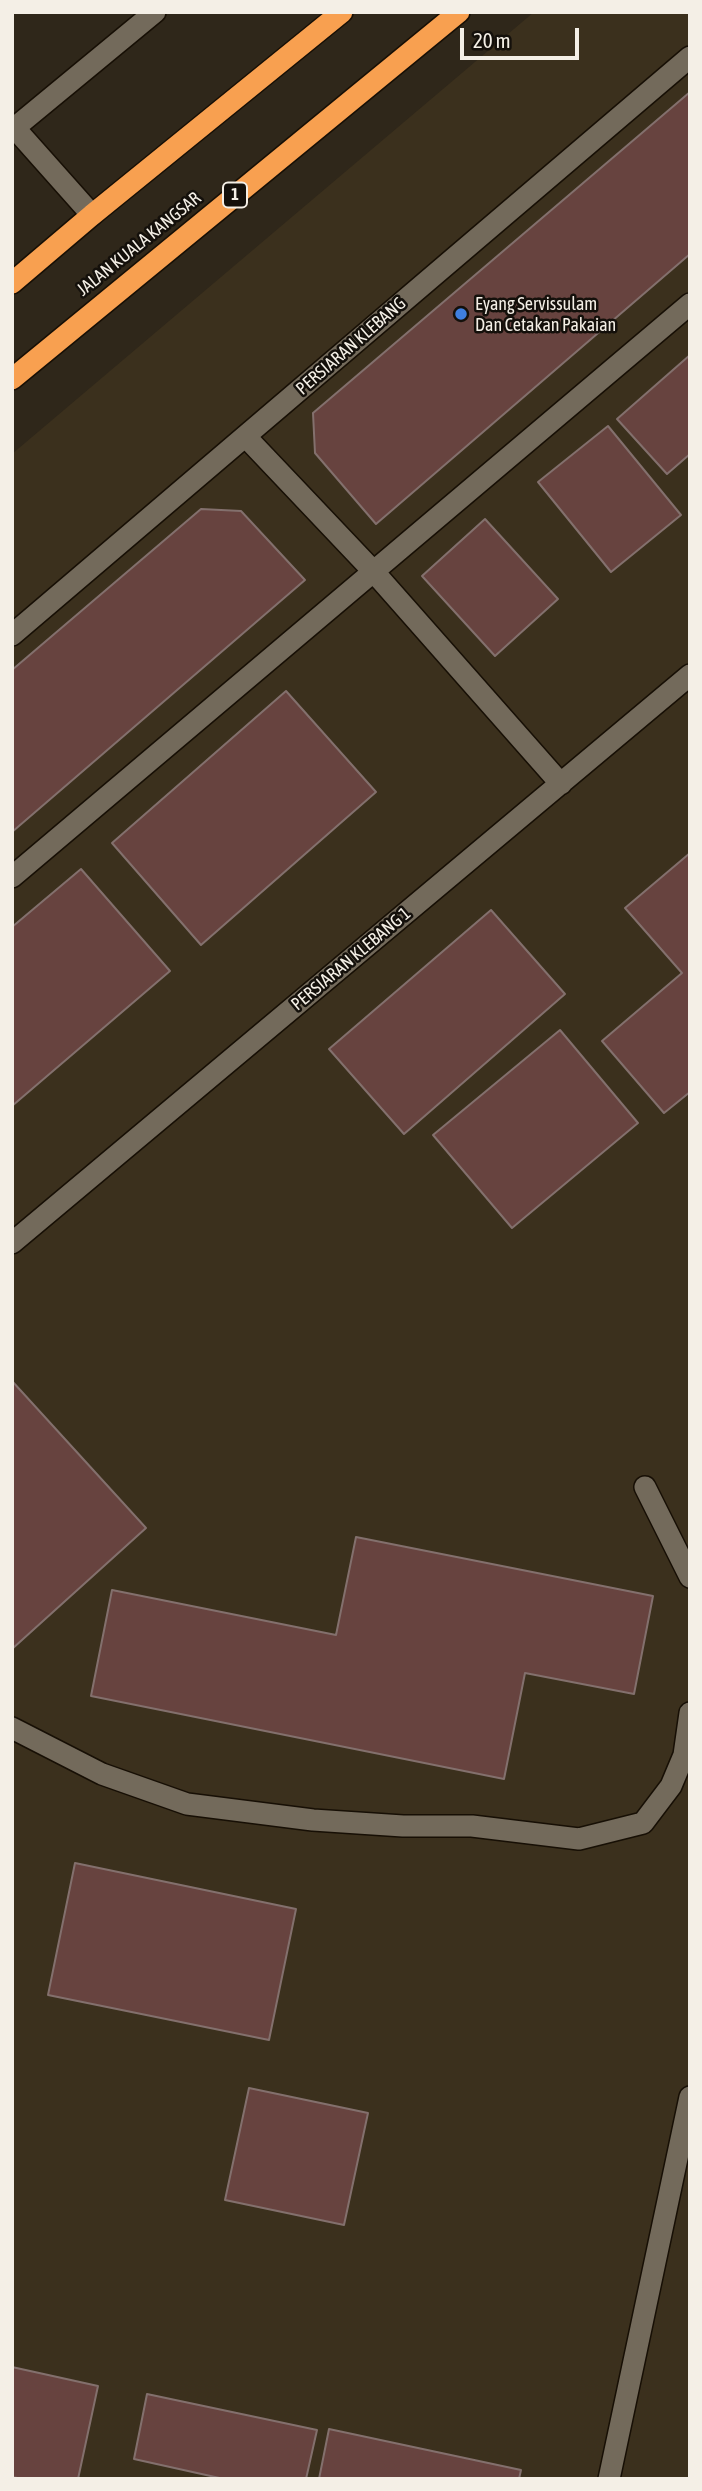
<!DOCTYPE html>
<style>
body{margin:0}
#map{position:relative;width:702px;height:2491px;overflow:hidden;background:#2f271a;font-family:"Asap Condensed",sans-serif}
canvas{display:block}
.frame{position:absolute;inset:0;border:14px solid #f4efe6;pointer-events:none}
.scale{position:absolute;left:460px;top:28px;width:119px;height:32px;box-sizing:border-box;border:4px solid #f4efe6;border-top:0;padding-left:9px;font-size:21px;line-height:24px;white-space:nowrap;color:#f4efe6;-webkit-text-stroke:5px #14100b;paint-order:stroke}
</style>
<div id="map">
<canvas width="702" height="2491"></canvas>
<div class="frame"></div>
<div class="scale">20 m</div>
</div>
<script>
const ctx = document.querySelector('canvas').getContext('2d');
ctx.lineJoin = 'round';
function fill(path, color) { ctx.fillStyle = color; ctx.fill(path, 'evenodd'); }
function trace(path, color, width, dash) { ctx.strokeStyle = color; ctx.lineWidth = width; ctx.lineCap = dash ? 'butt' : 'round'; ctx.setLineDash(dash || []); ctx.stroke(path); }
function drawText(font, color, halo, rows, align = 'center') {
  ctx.font = font + ' "Asap Condensed",sans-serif'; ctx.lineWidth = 5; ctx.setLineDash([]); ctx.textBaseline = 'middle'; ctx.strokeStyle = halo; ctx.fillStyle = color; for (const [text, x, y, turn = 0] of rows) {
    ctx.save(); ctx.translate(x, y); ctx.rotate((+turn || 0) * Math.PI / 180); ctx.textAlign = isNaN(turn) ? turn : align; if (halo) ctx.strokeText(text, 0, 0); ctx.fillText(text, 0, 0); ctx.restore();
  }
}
fill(new Path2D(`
 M534 12H690V2479H12V454Z`), '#3b301d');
const building = new Path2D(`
 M690 92V254L376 524 315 453 313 413Z
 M690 355V454L667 474 617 419Z
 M608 426 681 515 611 572 538 482Z
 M201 509 241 511 305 580 12 832V670Z
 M485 519 558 599 495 656 422 576Z
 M286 691 376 792 201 945 112 843Z
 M690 853V1092L664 1113 602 1041 682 973 625 908Z
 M81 869 170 971 12 1106V927Z
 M491 910 565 994 404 1134 329 1049Z
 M560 1030 638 1123 512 1228 433 1135Z
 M12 1381 146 1528 12 1649Z
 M356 1537 653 1596 634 1694 525 1673 504 1779 91 1696 112 1590 336 1635Z
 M75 1863 296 1909 269 2040 48 1995Z
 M249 2088 368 2113 344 2225 225 2200Z
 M12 2367 98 2386 78 2479H23L12 2477Z
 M147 2394 317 2430 306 2479H224L134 2459Z
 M329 2429 521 2470 519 2479H319Z`);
fill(building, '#67433f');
trace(building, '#83706d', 2);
const minor = new Path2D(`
 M12 125 92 215
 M12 130 155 12
 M246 437 374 572 561 784
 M12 635 690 57
 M12 877 690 304
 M12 1243 690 675
 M645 1487 690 1577
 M12 1728 102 1774 187 1804 313 1820 403 1826H472L579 1839 643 1823 671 1786 684 1755 690 1713
 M609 2479 690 2097`);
const highway = new Path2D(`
 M12 283 92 215 342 12
 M12 379 459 12`);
trace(minor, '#170f05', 24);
trace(highway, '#170f05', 24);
trace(minor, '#736a5b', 21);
trace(highway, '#f8a050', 21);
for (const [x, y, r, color] of [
 [461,314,7,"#3f7fe0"]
]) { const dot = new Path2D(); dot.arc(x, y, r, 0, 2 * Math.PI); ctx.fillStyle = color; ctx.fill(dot); trace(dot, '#14100b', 2.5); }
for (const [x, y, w] of [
 [235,195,24]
]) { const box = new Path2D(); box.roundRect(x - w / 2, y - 12.5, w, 25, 5); ctx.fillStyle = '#14100b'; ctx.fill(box); trace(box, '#f4efe6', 2); }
drawText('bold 16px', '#f4efe6', null, [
 ["1",235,195]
]);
drawText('18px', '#f4efe6', '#14100b', [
 ["JALAN KUALA KANGSAR",139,244,-39],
 ["PERSIARAN KLEBANG",351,346,-41],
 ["PERSIARAN KLEBANG 1",351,959,-40]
]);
drawText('18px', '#f4efe6', '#14100b', [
 ["Eyang Servissulam",475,304],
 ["Dan Cetakan Pakaian",475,325]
], 'left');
</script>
